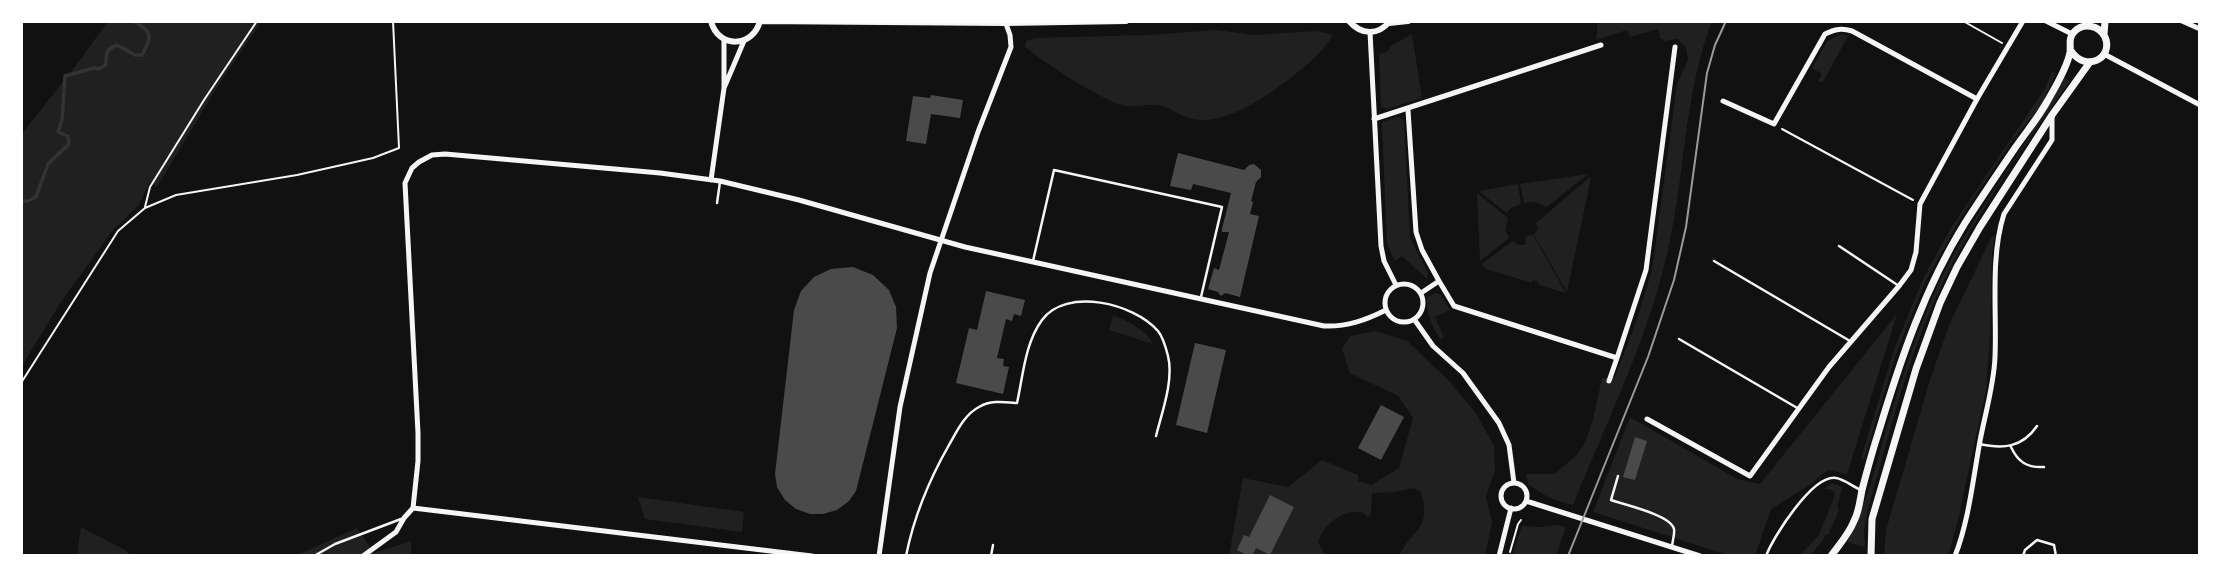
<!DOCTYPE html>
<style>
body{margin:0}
#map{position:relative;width:2221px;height:577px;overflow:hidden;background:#111;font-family:Poppins,sans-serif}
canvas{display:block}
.frame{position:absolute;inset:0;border:23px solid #fff;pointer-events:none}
</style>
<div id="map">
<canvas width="2221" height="577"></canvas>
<div class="frame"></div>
</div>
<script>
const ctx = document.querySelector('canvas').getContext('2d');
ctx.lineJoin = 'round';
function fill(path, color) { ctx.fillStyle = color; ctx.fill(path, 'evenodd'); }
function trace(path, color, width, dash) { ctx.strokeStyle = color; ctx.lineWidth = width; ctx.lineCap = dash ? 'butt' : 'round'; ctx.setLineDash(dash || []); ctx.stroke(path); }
fill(new Path2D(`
 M108 21H262L219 84 157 187 150 182 138 206 113 230 61 302 21 367V135L80 60Z
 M1598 21H1712C1684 94 1685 174 1668 250 1648 339 1607 421 1573 505 1555 501 1543 495 1528 484L1526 474H1554C1562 467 1572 461 1579 452 1592 435 1597 400 1602 378L1615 377 1636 322 1652 270 1677 84 1688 60 1686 47 1677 39 1665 41 1660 38 1658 29 1630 37 1627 30 1596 40Z
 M1217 30 1253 35 1318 31 1333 35C1323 53 1301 70 1284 83 1259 101 1225 125 1192 119 1180 116 1170 107 1158 105 1147 104 1136 107 1126 106 1103 102 1044 62 1025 47L1026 41 1035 38 1147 35Z
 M1412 34 1422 98 1388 109 1381 107 1379 54 1387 52 1391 46Z
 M1841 34 1848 36 1823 82H1818L1822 74 1812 68 1828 41Z
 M2052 72 2056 73 2040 107 2012 141 1962 216 1926 280 1896 354 1864 460 1861 458 1895 347 1924 277 1951 228 2044 90Z
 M2063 77 2070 81C2021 151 1970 222 1935 300 1905 366 1888 440 1868 509L1864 530 1865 547 1847 542C1865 509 1874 473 1884 437 1898 389 1913 342 1933 296 1967 218 2026 153 2063 77Z
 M1397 117 1404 120 1410 238 1428 273 1427 279 1402 256 1395 261 1387 244 1382 128V122Z
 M1588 174 1547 207 1535 202 1524 203 1520 184Z
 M1590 177 1591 178 1567 292 1534 235 1538 229 1536 223Z
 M1518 184 1521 204 1511 208 1506 213 1479 191Z
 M1477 193 1508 218 1505 230 1509 238 1480 261Z
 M1533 235 1566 293 1539 285V282L1533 280 1532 283 1486 269 1482 264 1512 241 1518 245H1526L1525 237Z
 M1992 236H1995L1992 254 1990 336 1986 390 1958 520 1948 556H1884L1886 530 1930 380 1949 325Z
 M1436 293 1441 295 1450 310 1435 317 1444 337 1440 339C1432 325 1426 314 1427 297Z
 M1897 314 1847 474 1828 470 1808 486 1771 509 1755 556H1731L1593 512 1630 417 1737 479 1760 484Z
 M1113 315C1127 321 1147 330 1153 344L1109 330Z
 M1376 331 1407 341 1449 381 1476 413 1494 446 1495 470 1486 497 1492 522 1485 556H1399C1413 527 1432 530 1421 492L1414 488 1395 492 1372 493 1371 515 1368 517 1362 512C1342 510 1325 523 1318 542L1326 556H1229L1243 478 1288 487 1322 460 1358 475V481L1371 485 1399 468 1413 418 1398 396 1350 373 1342 349 1350 336Z
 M1832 483 1842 487 1837 508 1839 510 1828 535 1826 534C1823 542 1815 550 1809 556H1801L1802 553 1819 535 1835 495 1833 490 1824 489Z
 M638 497 744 512 742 532 645 519Z
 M1558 525 1566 527 1556 556H1512L1522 526 1541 527Z
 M81 527 125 550 132 556H77Z
 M357 528 374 553 411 541V556H295Z`), '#202020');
trace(new Path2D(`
 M21 201H28L36 197 48 164 69 144 68 136 58 132 62 120 65 76 94 68 99 69 106 65C106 54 106 49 117 45L135 55H142C153 36 152 31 133 21`), '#333', 3.5);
fill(new Path2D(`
 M931 95 963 100 960 118 931 114 926 144 906 141 913 96 930 98Z
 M1178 153 1244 170 1249 165 1254 164 1261 170V177L1256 182 1251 201 1253 202 1250 214 1259 216 1240 297 1225 293 1221 296 1218 292 1208 289 1214 268 1219 270 1229 232H1222V229L1231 193 1193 184 1191 190 1170 186Z
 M853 267 873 275 889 290 896 307 897 328 856 491 849 501 837 510 823 514H810L796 509 785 500 777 487 775 474 794 310 801 291 814 277 831 269Z
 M986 291 1025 300 1021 316 1014 314 1012 321 1006 319 997 358 1004 359 1003 366 1009 367 1003 394 956 383 969 328 977 330Z
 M1195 343 1226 350 1207 433 1176 425Z
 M1381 405 1404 417 1381 460 1358 448Z
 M1635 437 1647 441 1635 480 1623 477Z
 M1270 495 1294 507 1270 555 1256 548 1252 556H1249L1237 550 1244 535 1249 537Z`), '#4a4a4a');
trace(new Path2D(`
 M1963 21 2002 43
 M1782 129 1913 200
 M145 207 150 187 204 100 257 21
 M21 383 118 231 145 208 176 195 297 175 373 158 399 148 393 21
 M1510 552 1518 524 1521 520`), '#f5f5f5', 2);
trace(new Path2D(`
 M717 203 720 182
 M1839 246 1899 286
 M1033 261 1054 170 1222 207 1201 297
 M1714 261 1850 341
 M1679 339 1799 409
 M1979 444C2003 449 2022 448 2037 426
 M2011 447C2018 462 2027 468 2044 467
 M1618 476 1611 500C1625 505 1671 515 1674 529 1675 534 1672 542 1672 547
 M314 556 335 544 401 519
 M906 556C914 516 929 480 949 445 957 431 965 414 979 407 991 400 1004 402 1017 403 1023 376 1025 343 1042 320 1066 287 1134 303 1158 331 1163 337 1166 348 1168 356 1174 380 1162 412 1156 436
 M991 556 993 545
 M1766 556C1773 537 1813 474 1836 478 1844 479 1853 487 1861 490
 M2023 556 2025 550 2037 540 2054 545 2056 556`), '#f5f5f5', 2.5);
trace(new Path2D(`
 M2046 21 2072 34
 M2182 21 2200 29
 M1370 32 1381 246 1384 261 1396 285
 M2104 54 2200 105
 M724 88 744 41
 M1723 101 1774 124 1825 34C1835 29 1842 28 1852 31L1977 99
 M1408 110 1416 232 1422 250 1439 281
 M1374 119 1601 45
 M711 180 724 88V40
 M1385 303a19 19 0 1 1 38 0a19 19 0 1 1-38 0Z
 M1421 293 1439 281 1454 306 1617 358 1646 270 1675 47
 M1414 319 1433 346 1463 373 1499 423 1509 445 1514 483
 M1609 381 1617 358
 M1647 419 1750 476 1829 367 1899 286 1911 270 1916 252 1920 204 1977 99 2023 21
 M1501 496a13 13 0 1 1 26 0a13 13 0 1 1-26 0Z
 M1526 501 1700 556
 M413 508 418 461V433L405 183 412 168 419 162 432 155 445 154 660 173 720 181 799 200 965 247 1324 326C1347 327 1366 320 1386 310
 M413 508 812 556
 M363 556 396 532 404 518 413 508
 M879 556 900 407 930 273 978 132 1011 47 1010 35 1005 21
 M1499 556 1511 508
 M1955 556C1969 520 1973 479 1980 441 1985 414 1994 385 1995 357 1997 312 1990 257 2004 214L2052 140V117`), '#f5f5f5', 5);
trace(new Path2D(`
 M711 21C718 49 753 48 760 21
 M760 21 1006 23 1126 21
 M1349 21C1361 35 1378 36 1390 21
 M1389 23 1408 21`), '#f5f5f5', 6);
trace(new Path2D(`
 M2104 35 2105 21
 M1831 556C1839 545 1849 534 1854 521 1859 512 1860 500 1862 490 1867 471 1872 452 1878 434 1900 361 1924 289 1965 223 1981 198 1998 173 2015 148 2026 132 2039 117 2048 100 2055 88 2068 65 2070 52 2071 44 2068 39 2074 32 2083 22 2099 25 2105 37 2114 58 2086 73 2071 51
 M1871 556 1872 519 1916 369 1940 303 1957 267 1980 227 2052 115 2090 62`), '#f5f5f5', 7);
trace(new Path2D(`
 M1568 556 1648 357 1674 280 1686 227 1707 73 1715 45 1726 21`), '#9a9a9a', 2);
</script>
